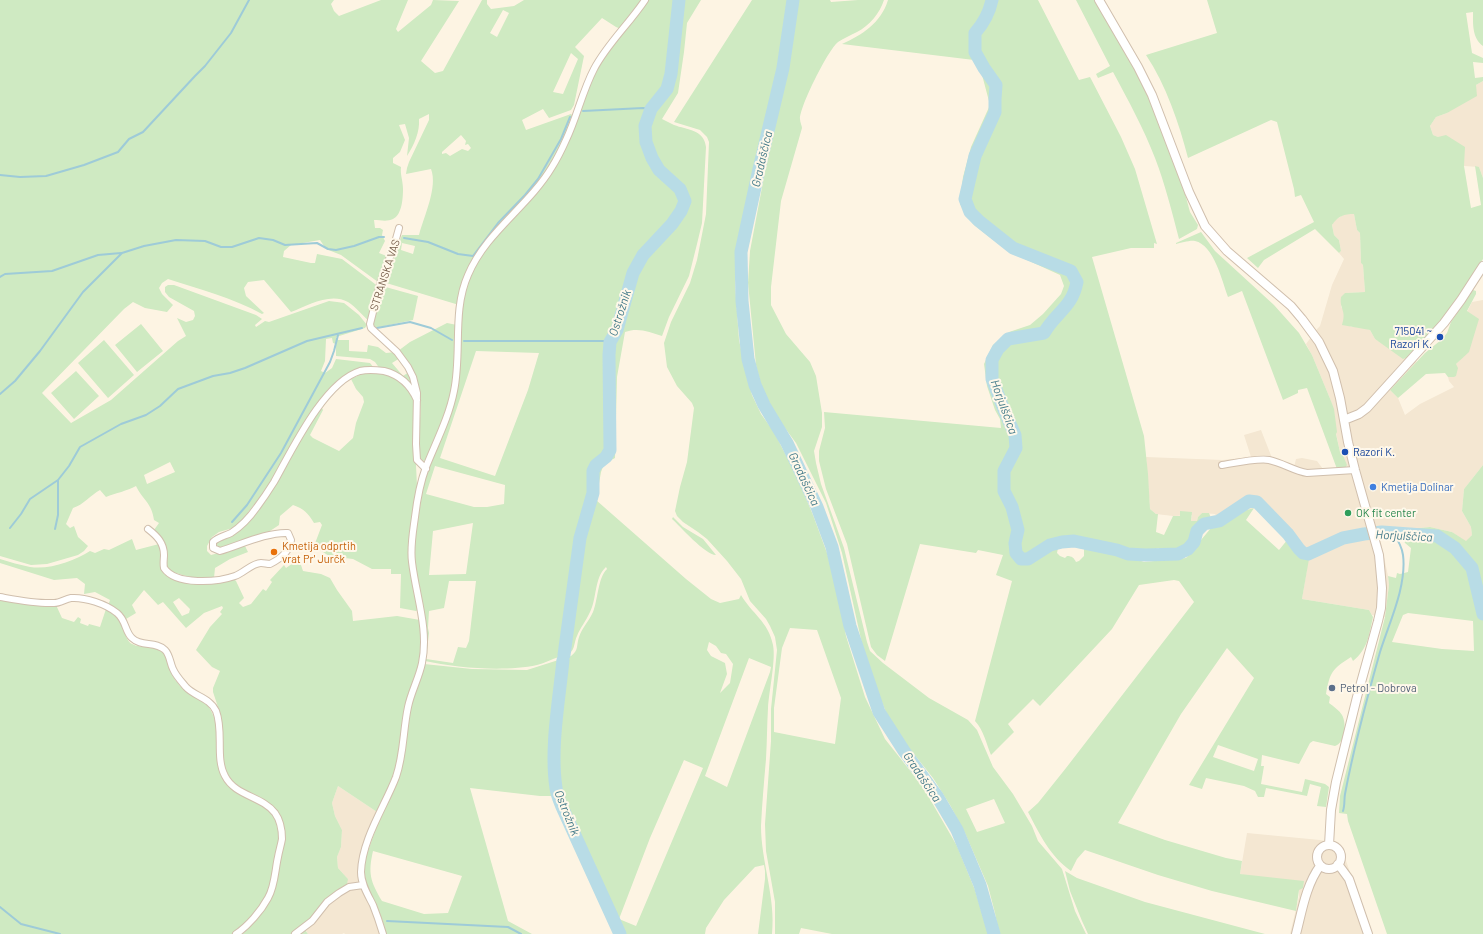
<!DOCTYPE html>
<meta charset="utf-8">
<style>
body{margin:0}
canvas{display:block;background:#fdf4e3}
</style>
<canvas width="1483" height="934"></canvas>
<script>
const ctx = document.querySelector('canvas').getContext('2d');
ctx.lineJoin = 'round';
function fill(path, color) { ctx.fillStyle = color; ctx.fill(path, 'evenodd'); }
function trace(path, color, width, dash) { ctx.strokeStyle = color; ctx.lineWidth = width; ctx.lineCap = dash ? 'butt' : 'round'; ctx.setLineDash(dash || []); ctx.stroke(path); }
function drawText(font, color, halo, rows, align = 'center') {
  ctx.font = font + ' Barlow,sans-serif'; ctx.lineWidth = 4; ctx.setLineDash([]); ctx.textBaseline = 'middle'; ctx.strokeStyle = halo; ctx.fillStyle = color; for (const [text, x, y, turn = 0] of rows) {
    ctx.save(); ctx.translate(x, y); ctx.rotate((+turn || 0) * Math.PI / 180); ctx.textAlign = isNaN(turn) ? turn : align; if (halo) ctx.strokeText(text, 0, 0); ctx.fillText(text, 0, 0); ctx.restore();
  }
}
fill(new Path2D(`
 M1483 81V178L1479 167 1464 166V159L1438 137 1433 135 1430 126 1436 117 1447 113 1476 85Z
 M1345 214H1354L1357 230 1360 233 1361 263 1363 265 1365 292 1345 293 1341 307 1344 311V318L1351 327H1361L1370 330 1375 339 1389 348 1411 356 1417 362 1390 390 1398 398 1405 415 1420 404 1454 387 1449 381 1448 377H1454L1456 364 1460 360 1467 312 1472 302 1483 300V465L1464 489 1462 511 1471 527 1472 535 1466 542 1452 532 1430 527 1410 529 1378 528 1388 576 1389 585 1385 617 1372 615 1369 610 1302 599 1307 569 1287 538 1273 524 1254 508 1243 511 1222 525 1215 514 1202 513 1198 517 1197 521H1191L1192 515 1173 516 1156 514 1150 509 1146 457 1223 460 1251 457 1244 435 1261 430 1272 458 1294 467 1296 459 1302 458 1317 461 1323 469H1337L1342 453 1340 452 1336 433 1331 401 1312 355 1306 344 1317 329 1320 326 1332 285 1344 259 1339 253 1341 251 1339 240 1334 235 1332 225 1335 220Z
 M338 786 377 812 381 816 369 847 370 894 382 919 385 934H345L344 933 342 934H308L305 929 348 879 338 868 337 857 341 847 342 830 335 816 332 803Z
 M1247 833 1320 840 1340 844 1372 934H1290L1299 897V890L1240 874Z`), '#f4e7d2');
fill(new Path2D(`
 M0 0H334L331 4 334 11 339 16 381 0H408L396 29 398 32 431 5 433 0 459 1 421 61 435 73 443 71 482 0H487V4L491 9 514 6 524 0H642L621 29 616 27 602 18 575 47 584 56 574 105 571 110 549 118 543 109 522 120 526 130 571 114 573 116 564 141 541 179 481 248 459 305 383 282 402 235H419C424 216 438 187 431 169L406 174 407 168 409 162 429 120V114L419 119C420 132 414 145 407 156L409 138 405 124 399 125 405 140 400 152 393 158V163L401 167C400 174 403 181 403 189 403 198 402 215 393 219 387 222 380 220 374 220L375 228H380L383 230 382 235 385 241 379 253 389 257 378 282 341 255 326 249 320 240 291 245 284 251 283 257 311 263H315L317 254 342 259 375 284 378 288 369 321C362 315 356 307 348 302 330 292 307 306 291 312L264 280 248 282 244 288 246 296 264 313 262 314C233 298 199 289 168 279L162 283 159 288 162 294 173 305 167 312 145 308 133 302 124 309 42 393 71 423 111 400 178 341 186 336 177 318 186 322 193 320 195 316 194 311 169 297 165 292V287L168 285H174L256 315 262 319 255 325 256 327 265 321 269 322 329 301 337 302 344 303 359 315 367 325 365 328 336 337V340H349V351L367 352 368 345 378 347 386 353 396 352 400 358 392 363 403 376 409 372 413 387 380 369 375 362 370 359 336 356V344L333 343 332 338 326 339 325 361 321 371 325 373 332 368 336 359 370 363 374 368 363 367 357 370 330 388 315 406 266 489 240 523 233 528 219 532 212 537 207 546V551L211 555 245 546 248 552 230 559 215 568 214 578H193L169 571C161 553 172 548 154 530L159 523 154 520C152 503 142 499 136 486 127 491 116 493 106 497L100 490C91 495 83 505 73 508L66 524 70 528 74 526 78 537 88 546 84 551 78 555 47 564 31 565 0 556ZM503 10 509 13 497 37 490 33ZM571 53 578 59 563 94 553 92ZM461 135 466 141 465 145 468 144 471 148 468 151 462 149 450 156 446 153 442 154V152ZM402 243 415 246 413 254 401 250ZM170 462 175 472 147 484 144 475Z
 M647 0H701L687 23 684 52 678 93 662 119C666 121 670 123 674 125 687 130 704 129 706 147L702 223 697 244 689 276 669 317 662 336C650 332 638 327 625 332L617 377 615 458 604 464 601 472 596 500 686 579 711 599 720 603 739 599 741 595C752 614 768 621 773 645 776 660 769 691 768 708 767 725 767 742 766 759 764 782 762 804 761 826 761 862 776 898 772 934H758L765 879V871L764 865 755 867 724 900 706 928 705 934H613L611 921 555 796H540L470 788 508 921 532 934H385L382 919 365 881 363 872 366 857 375 831 395 785 411 702 424 664 472 669 527 670 571 656C579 650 576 646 579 637 582 628 589 621 593 612 598 600 598 577 607 569L606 567C594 578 597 599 590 612 586 621 580 628 577 636 574 642 575 649 570 653 567 656 564 655 559 657 552 659 545 663 537 665 505 672 456 668 425 661L427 632 422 600 418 583 414 557V542L425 478 454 402 458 385 463 295 478 260 490 244 523 208 569 140 590 84 599 66 608 52 635 19ZM476 351 539 353 528 390 495 476 440 458ZM435 466 505 485 504 504 487 507H474L426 494ZM473 523 466 574 429 575 433 531ZM449 581H476L469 641 466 648 458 647 453 663 426 659 429 633 428 628 429 611 444 608ZM709 642 716 646 721 653 726 654 733 664 730 683 720 693 727 674 725 663 711 656 707 650ZM749 658 771 667 770 672 727 787 705 776ZM684 760 703 768 636 926 619 919 650 838ZM373 851 462 876 448 913 424 914 382 901C370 881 368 873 373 851Z
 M752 0H789L783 34 780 69 759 143 737 251 735 284 739 340 745 368 752 395 761 414 774 432 796 475 813 515 827 553 837 588 846 636 865 697 885 739 923 787 957 846 975 890 988 934H832L801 928 799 934H775V902L766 851 765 824 771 741V709L777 650 775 637 770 626 766 619 750 601 741 579 727 561 707 539 698 532 683 522 677 516 675 511 680 487 687 462 694 408 692 403 677 386 667 367 664 343 671 322 690 283 697 260 706 214 709 142 707 137 700 130 674 122ZM790 628 817 630 841 698 835 744 774 732V708L782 648Z
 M799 0H830L831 2 858 0H884C880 13 869 26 857 32 851 35 844 38 838 42 828 50 800 106 800 119 800 122 802 126 802 128L781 201 771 287V305L786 334 810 362 816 376 822 413V427L814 451 816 463 821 484 844 548 867 642 870 651 883 663 929 698 968 720 977 730 993 767 1013 794 1032 826 1038 841 1062 869 1075 911 1086 934H999L995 913 988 886 965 833 950 805 933 778 898 734 886 712 866 662 842 553 826 503 796 443 782 424 770 404 761 385 756 365 748 283 750 251 770 145ZM994 799 1005 823 977 832 966 809Z
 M888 0H1038L1079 80 1090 77 1121 137 1135 169 1157 244 1154 243V248H1131L1092 257 1144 436 1148 474 1150 509 1156 514H1158L1156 532 1164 535 1173 516H1180V511L1192 512 1191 521H1197L1198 517 1202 513H1209L1211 518 1200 524 1195 530 1193 538 1179 550 1171 552 1158 548 1151 551 1132 553 1130 557 1144 562 1186 558 1211 528 1217 527 1243 511 1254 508 1246 520 1279 550 1288 539 1300 557 1309 559 1302 599 1369 610 1373 617C1369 635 1368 649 1353 661L1351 657C1332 669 1330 672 1326 694L1330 697 1329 703C1334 707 1339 710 1342 715 1347 724 1345 743 1335 746L1313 741 1310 743 1299 764 1262 755 1261 766H1264L1261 784 1302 792 1305 779 1325 784 1329 787 1326 807 1317 806 1321 787 1310 784 1307 796 1266 788 1264 797H1258L1255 791 1244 786 1206 778 1202 789 1189 785 1254 678 1227 648 1181 714 1118 823 1165 840 1226 858 1242 861 1240 874 1304 881 1303 888 1299 890 1296 911 1212 891 1158 875 1085 850 1077 859 1071 871C1050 856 1040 835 1028 812L1038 803 1066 768 1194 602 1179 581 1174 580 1139 585 1112 629 1040 706 1033 699 1008 724 1014 732 991 755C986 743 984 731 975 721L1012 581 996 575 1003 555 978 550 976 553 920 544 885 661 877 655 871 647 847 544 826 489 819 461V451L825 428 824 412 1001 428 1000 419 995 410 987 386 984 364 993 345 1009 332 1030 325 1043 314 1061 294 1064 286 1060 275 1025 259 992 239 973 224 960 204 963 177 971 147 990 105 981 71 974 60 842 44C862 35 881 23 888 0ZM1065 544 1084 546V556L1079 561 1076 562C1074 558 1072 556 1067 556L1065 558 1060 556 1057 553 1058 548ZM1218 745 1258 759 1254 771 1213 757Z
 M1076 0H1095L1147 92 1184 190 1190 212 1198 225 1197 229 1179 239C1172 212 1165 184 1155 158 1144 129 1128 100 1113 72L1098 78 1096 74 1110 66Z
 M1207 0H1483V46C1472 38 1473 24 1473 12L1466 13 1472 53 1483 58V63L1473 62 1475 78 1483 77V81L1476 85 1477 96 1447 113 1436 117 1430 126 1433 135 1438 137 1446 135 1465 147 1464 166 1471 208 1481 205 1475 166 1479 167 1483 178V259L1456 302 1411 356 1403 359 1375 339 1370 330 1342 325C1347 310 1339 309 1341 297L1345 293 1365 292 1363 265 1361 263 1360 233 1357 230 1354 214C1344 214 1338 216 1332 225L1334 235 1339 240 1341 251 1339 253 1315 229 1264 260 1258 268 1247 258 1314 222 1301 195 1295 197 1294 189 1277 122 1271 120 1188 158C1179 123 1166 85 1146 55L1217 33Z
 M1201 232 1215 251 1274 305 1299 333 1312 355 1331 401 1334 409 1337 432 1336 434 1340 452 1342 453 1347 465 1345 468 1337 469 1307 388 1298 390V393L1283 400 1242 291 1228 297C1222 281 1214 245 1195 241 1190 240 1181 243 1176 244V243Z
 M382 286 418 296 413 320 375 328C370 319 379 295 382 286Z
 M1473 290 1476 291V294L1467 311 1479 319 1469 352 1456 364 1458 368 1456 376 1454 377H1448L1445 373 1426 374 1398 398 1390 390 1425 353 1441 340 1447 333 1451 322Z
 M447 323 457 325 454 385 451 398 428 459 423 461 419 456 418 449C419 426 425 396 414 374 410 366 403 359 398 351L410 342Z
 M141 324 163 351 137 372 115 345Z
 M104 340 134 375 108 398 78 363Z
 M76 371 99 396 74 419 51 393Z
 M365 372 380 373 395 378 405 386 415 399V444L417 486 411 532 419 609 416 611 400 608 401 574H391V569H372L353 559 329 556 314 546 322 525 320 522 314 523C308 513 304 509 293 505L280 516 279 525 264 535 223 548H218L214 544 243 526 321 406 323 410 310 435 313 438 339 451 353 438 356 423 364 402 363 397 356 389 351 379Z
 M1483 465V934H1387L1348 821 1347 814 1339 813 1340 796 1385 617 1389 585 1388 576 1396 578 1397 573 1400 574 1408 572 1411 548 1405 543 1403 539 1405 533 1410 529 1430 527 1452 532 1466 541 1472 535 1471 527 1462 511 1464 489ZM1408 613 1473 621 1474 651 1442 649 1392 642 1403 615Z
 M673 517 683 527 703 539 716 555C705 555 680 526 672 519Z
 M132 539 136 550 159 544 164 574C186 585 210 585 234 579L236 581 244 598 239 603 243 607 251 604 263 589 266 591 272 582 270 580 284 565 286 568 299 559 303 571 321 574 330 578 337 590 352 611 353 621 397 616 420 620 422 647 419 663 406 701 403 717 398 762 386 793 377 812 338 786 332 803 335 816 342 830 341 847 337 857 338 868 348 879 346 889 328 903 305 930 308 934H0V600L56 605 62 618 74 622 78 617 81 619 80 623 88 626 89 624 100 627 106 609C109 610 112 611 115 613 125 620 123 639 132 644 141 649 153 645 161 650 168 654 167 662 170 669 171 673 174 679 177 682 184 692 194 695 204 702 217 712 219 740 223 756L220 713 213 692V688L220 671 212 667 196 650 210 627 222 614 220 612 223 608 222 606 204 613 186 628 163 602 158 605 144 590 132 605 136 613 126 619 122 613 108 606 110 600 95 592 84 594 85 584 77 578 54 580 0 563V559C10 562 20 565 30 567 50 570 74 561 90 551L95 553 104 549 109 550ZM179 598 190 609 189 613 182 616 173 602Z
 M1065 871 1077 878 1145 902 1265 934H1088L1082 921 1070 891Z`), '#cfeac2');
trace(new Path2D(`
 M583 111 643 108 651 109
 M0 175 20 177 46 176 84 165 118 152 129 139 143 132 195 76 205 66 231 33 249 0
 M404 238 428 242 458 254 473 256 498 223 525 195 538 179 561 139 570 117
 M0 277 5 274 52 271 98 255 121 253
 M377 328 410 322 431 328 452 340
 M464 341H603L610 342
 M0 394 15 381 40 351 83 292 122 253 144 246 176 240 205 241 221 247H232L259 238 273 240 285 245 317 243 328 249 336 250 354 246 379 237H384
 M232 522 247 505 281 453 330 362 334 351 338 335
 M10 528 21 514 30 499 58 480 69 466 80 447 121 424 146 415 160 406 178 389 213 376 230 373 245 368 307 341 362 328
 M55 529 58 515V480
 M1343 811C1345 805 1344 799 1345 794 1354 746 1367 698 1380 652 1389 623 1407 586 1403 555 1402 547 1398 540 1393 533
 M0 907 21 924 60 934
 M387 921 508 927 521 934`), '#9ecbd8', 2);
trace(new Path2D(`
 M793 0 783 68 759 169 741 252 742 301 748 359 755 385 764 405 787 443 817 507 832 547 850 626 879 712 904 751 937 796 957 830 980 885 994 934
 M992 0C989 14 984 23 975 33V52L984 68 996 85 995 99V112L975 156 965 199 970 212 979 221 1013 248 1071 271 1077 282C1072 308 1056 312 1044 333L1008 339 998 349 992 360V379L1004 410 1015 435 1016 448 1004 471V491L1012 507 1018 530 1015 543 1016 553 1021 559H1028L1050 545 1062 542 1074 541 1117 550 1128 554 1146 555 1178 554 1188 549 1194 542 1197 531 1204 524 1219 521 1249 501 1257 502 1288 534 1299 549 1303 553 1308 554 1343 538 1364 534 1382 532 1437 536 1455 548 1472 568 1483 614
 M564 655 580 538 593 493V471L596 465 606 457 610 450 609 355 610 342 617 330 633 273 643 255 672 224 681 211 685 201 680 189 659 170 652 158 646 142 645 126 651 109 667 89 671 74 679 0
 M563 660C559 701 550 748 556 788 557 796 560 802 563 809L620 934`), '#b8dce6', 13);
const minor = new Path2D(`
 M399 228 394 246 380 284 370 324 371 328 397 352 408 367 413 377 417 393 416 444 417 460 426 469
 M1222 465C1234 463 1258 458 1269 460 1283 463 1294 471 1307 473L1355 470
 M148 529C157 536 164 543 164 555 164 559 163 563 164 568 176 586 218 582 235 576 244 573 252 563 261 563 264 563 267 564 270 564 280 559 290 552 291 540L288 533C267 532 240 545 220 551L213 548V542C218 537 225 536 231 533 242 526 250 517 257 507 263 499 269 490 274 482 292 450 324 382 360 371 368 369 377 370 384 371 400 375 411 386 417 400
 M0 597C17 600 37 604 54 603 60 603 65 599 71 598 85 597 106 604 117 613 126 620 125 632 132 638 141 647 156 641 165 650 170 655 170 663 173 669 176 676 181 681 186 687 194 696 210 698 216 711 224 731 215 758 225 776 235 796 262 796 275 813 280 820 282 831 282 839 281 845 279 851 278 857 275 870 275 886 268 898 261 911 248 926 236 934
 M295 934 312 921 327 902 339 893 349 887 363 885
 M383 934C380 924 377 915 373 905 368 895 361 884 361 872 362 839 385 806 396 777 404 754 403 730 408 707 411 692 419 678 422 663 429 629 416 596 412 562 410 547 413 532 415 517 417 500 420 483 426 467 436 442 449 417 454 391 462 353 452 311 468 275 486 232 528 207 552 167 557 159 562 149 566 140 577 117 582 92 594 69 607 44 629 24 645 0`);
const tertiary = new Path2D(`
 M1099 0 1138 67 1152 95 1189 192 1205 226 1227 251 1291 306 1302 319 1319 342 1333 371 1340 398 1348 442 1355 470 1379 555 1382 588 1381 608 1378 621 1357 697 1336 782 1331 810 1329 845
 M1344 420 1359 414 1367 408 1444 323 1461 300 1483 266
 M1317 857a12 12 0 1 1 24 0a12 12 0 1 1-24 0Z
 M1338 864 1349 879 1368 934
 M1296 934C1302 911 1306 885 1320 866`);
trace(minor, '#d0bfad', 8);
trace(tertiary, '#d0bfad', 10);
trace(minor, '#fff', 6);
trace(tertiary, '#fff', 8);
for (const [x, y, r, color] of [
 [1440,337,4,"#1a4fb4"],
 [1345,452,4,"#1a4fb4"],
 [1373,487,4,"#3f7fe0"],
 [1348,513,4,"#2e9e5b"],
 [274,552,4,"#e8710a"],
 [1332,688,4,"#5c6f8a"]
]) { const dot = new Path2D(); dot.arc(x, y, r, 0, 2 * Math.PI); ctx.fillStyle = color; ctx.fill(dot); trace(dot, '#fff8ea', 1.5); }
drawText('11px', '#755c49', '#fff8ea', [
 ["STRANSKA VAS",385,275,-72]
]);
drawText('11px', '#164399', '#fff8ea', [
 ["715041 ~",1432,331],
 ["Razori K.",1432,344],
 ["Razori K.",1353,452,"left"]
], 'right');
drawText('11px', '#366cbe', '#fff8ea', [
 ["Kmetija Dolinar",1381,487]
], 'left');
drawText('11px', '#27864d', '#fff8ea', [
 ["OK fit center",1356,513]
], 'left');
drawText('11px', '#c56008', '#fff8ea', [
 ["Kmetija odprtih",282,546],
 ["vrat Pr' Jurčk",282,559]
], 'left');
drawText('11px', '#4e5e75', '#fff8ea', [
 ["Petrol - Dobrova",1340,688]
], 'left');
drawText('italic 12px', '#427989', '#fff8ea', [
 ["Gradaščica",762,159,-77],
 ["Ostrožnik",620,313,-72],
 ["Horjulščica",1004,407,70],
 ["Gradaščica",804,479,65],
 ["Horjulščica",1404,536,3],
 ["Gradaščica",922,777,56],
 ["Ostrožnik",567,813,68]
]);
</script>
